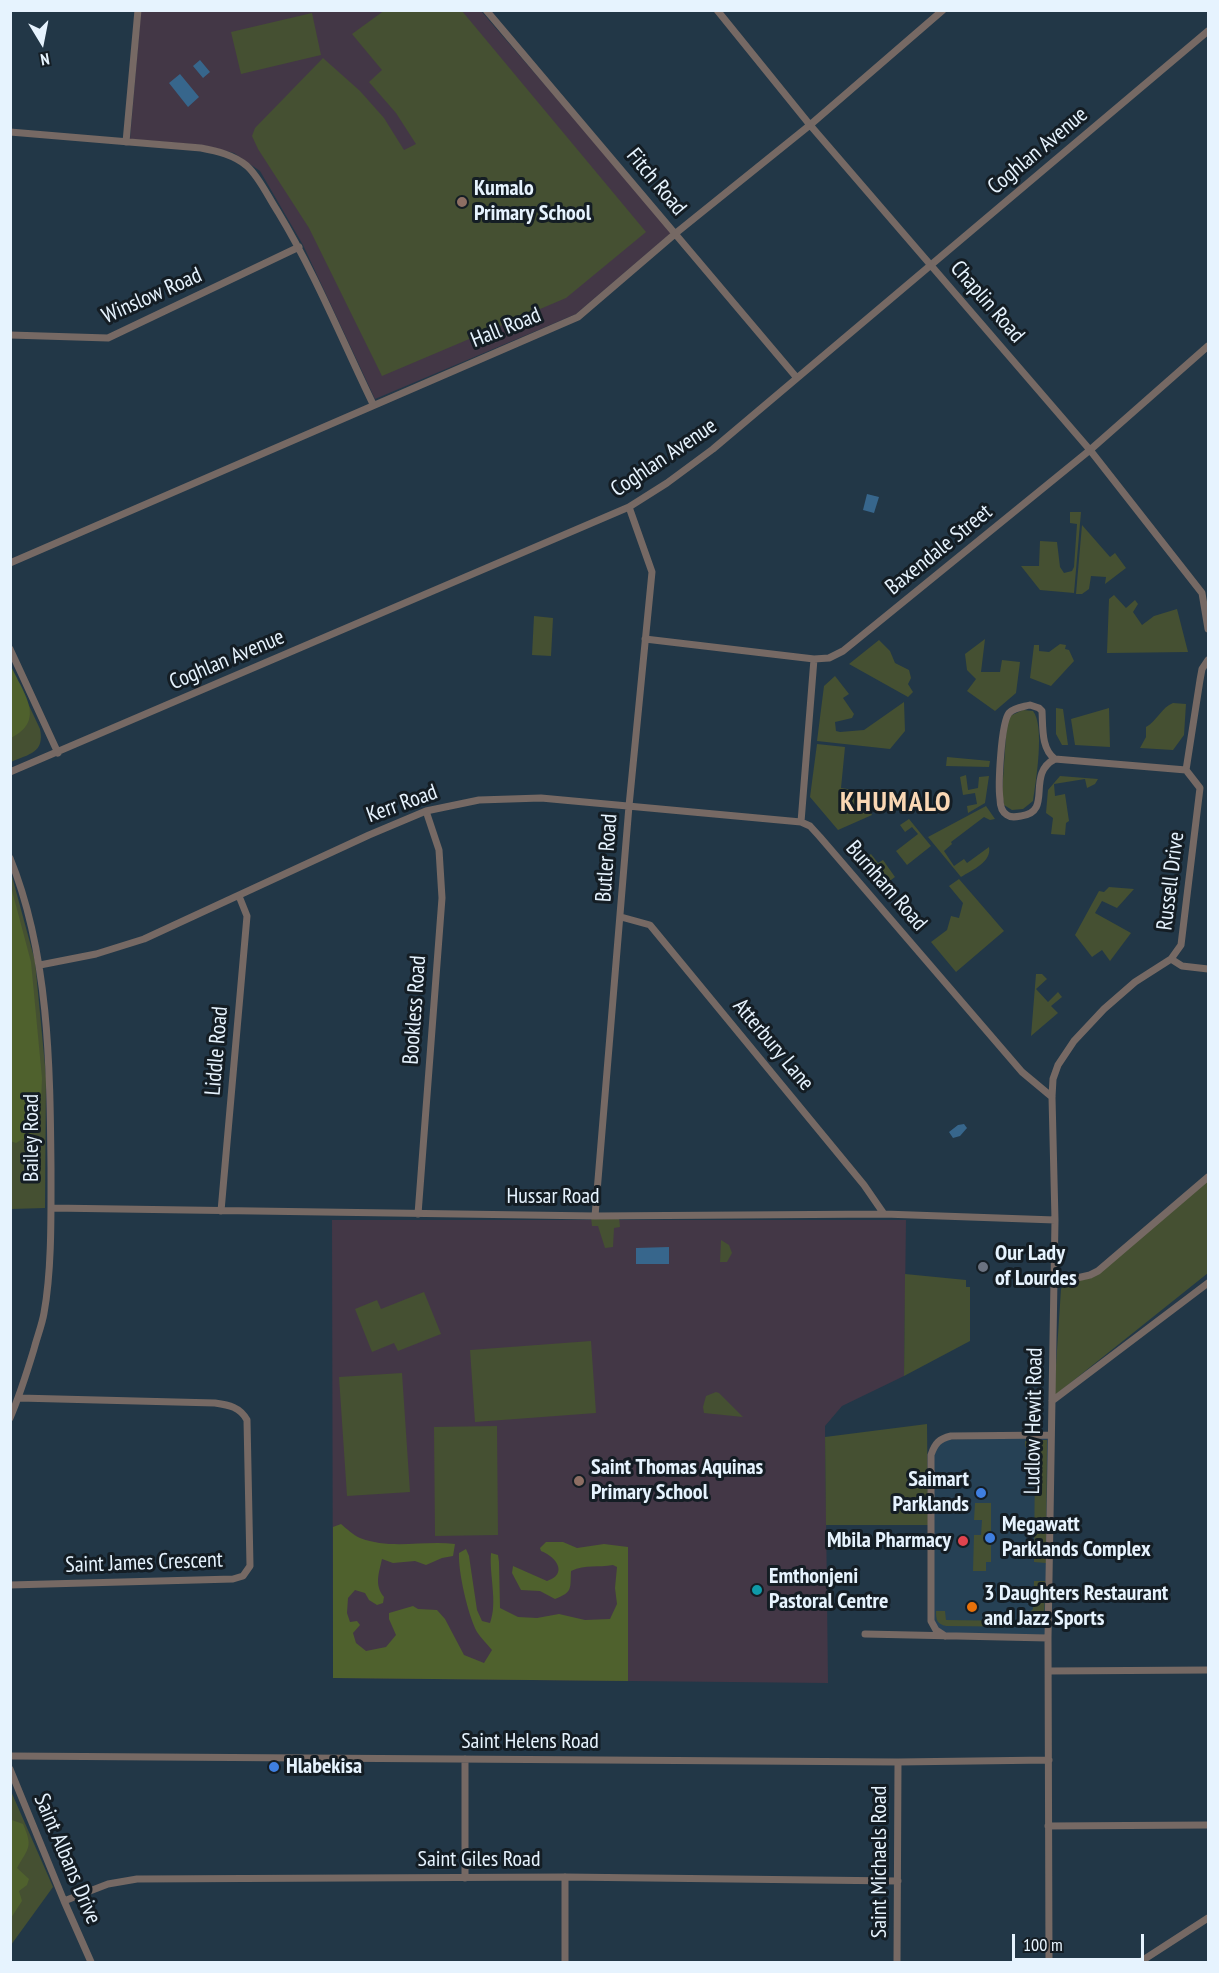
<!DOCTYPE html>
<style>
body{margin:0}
#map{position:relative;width:1219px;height:1973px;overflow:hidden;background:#223747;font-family:"PT Sans Narrow",sans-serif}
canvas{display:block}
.frame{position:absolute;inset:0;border:12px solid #e6f3fe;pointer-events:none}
.north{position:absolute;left:12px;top:12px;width:60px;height:60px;-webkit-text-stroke:4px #141d24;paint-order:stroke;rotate:170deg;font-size:16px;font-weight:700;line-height:24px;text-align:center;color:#e6f3fe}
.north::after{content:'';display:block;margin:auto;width:21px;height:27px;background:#e6f3fe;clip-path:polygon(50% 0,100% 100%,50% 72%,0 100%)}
.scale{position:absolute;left:1012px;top:1934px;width:132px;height:27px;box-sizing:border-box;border:3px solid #e6f3fe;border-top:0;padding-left:8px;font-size:18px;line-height:21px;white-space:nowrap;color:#e6f3fe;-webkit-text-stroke:4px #141d24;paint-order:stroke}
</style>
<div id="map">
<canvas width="1219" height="1973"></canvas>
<div class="frame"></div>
<div class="north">N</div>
<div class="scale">100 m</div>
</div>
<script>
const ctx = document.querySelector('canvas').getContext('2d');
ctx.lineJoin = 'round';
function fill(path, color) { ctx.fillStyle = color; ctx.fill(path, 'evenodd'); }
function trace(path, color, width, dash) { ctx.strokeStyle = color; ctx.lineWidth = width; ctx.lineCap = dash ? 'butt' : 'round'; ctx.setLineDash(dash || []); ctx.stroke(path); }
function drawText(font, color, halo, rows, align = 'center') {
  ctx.font = font + ' "PT Sans Narrow",sans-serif'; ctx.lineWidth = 6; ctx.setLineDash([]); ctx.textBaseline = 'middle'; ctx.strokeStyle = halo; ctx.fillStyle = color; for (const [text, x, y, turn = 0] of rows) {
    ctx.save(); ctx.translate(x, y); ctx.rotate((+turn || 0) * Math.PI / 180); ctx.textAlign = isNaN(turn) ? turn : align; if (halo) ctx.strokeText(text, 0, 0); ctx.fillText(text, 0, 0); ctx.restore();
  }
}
fill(new Path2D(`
 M1049 1437 1046 1635 945 1634 935 1625 933 1620 934 1456 939 1443 946 1440Z`), '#264155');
fill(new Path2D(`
 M141 11H481L672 232 576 314 375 399 303 245 260 171 234 153 203 145 130 139Z
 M332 1220H906L904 1376 842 1406 825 1426 828 1683 333 1678Z`), '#433746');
fill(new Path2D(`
 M385 10 462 11 646 232 566 298 382 376 309 228 258 149 252 136 255 128 323 58 360 91 384 118 404 150 416 144 396 113 369 82 382 70 352 34Z
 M312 13 321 55 241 74 231 32Z
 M1070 512H1081L1074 593 1040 590 1021 566H1039L1040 541 1057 542 1060 567 1064 573 1072 571 1074 567 1077 524 1070 523Z
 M1082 525 1110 557 1115 553 1126 568 1105 584 1106 577 1091 576 1089 589 1082 594H1076Z
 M1114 595 1126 608 1135 600 1138 604 1133 612 1142 625 1154 616 1177 609 1188 652 1107 653 1109 599Z
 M534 616 553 618 551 656 532 655Z
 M985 639 981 672H1000L1002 660 1020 662 1016 693 995 711 967 691 976 679 967 670 965 654Z
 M879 640 890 651 895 663 909 670 911 678 908 684 913 692 908 697 849 664Z
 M1060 644 1066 645 1065 649 1069 650 1074 661 1051 686 1030 678 1034 645H1039V651L1049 652Z
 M10 665 40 729C45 753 29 754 11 762Z
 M835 676 849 694 843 698 854 714 852 718 835 722 836 731 840 732 864 730 904 702 905 731 890 749 817 741 824 686Z
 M1173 703 1186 704 1184 735 1173 750 1140 748 1146 737V727C1157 721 1162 707 1173 703Z
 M1056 708 1063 709 1068 745H1062L1056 734Z
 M1109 708 1110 747 1075 745 1071 719Z
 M1023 710 1033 711C1045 726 1036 781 1033 801L1023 809 1012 810 1004 805 1002 793 1007 722 1010 716Z
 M817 744 845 747 841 788 860 791 872 815 838 830 810 797Z
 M947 757 990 761 989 767 946 766Z
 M966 775 968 790 978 788 979 777 989 776 985 803 968 813 967 806 977 804 975 793 963 795 960 777Z
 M1060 776 1098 779 1095 784 1087 788 1085 779 1054 784 1055 796 1065 794 1069 821 1066 823 1065 835 1051 834 1053 818 1046 813 1048 790Z
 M986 806 995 819 990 820 984 817 951 842 952 844 944 851 954 866 964 859 967 863 989 847C992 862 972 870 961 877L928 837Z
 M909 819 931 846 907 865 896 851 918 834 912 827 905 832 900 825Z
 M871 854 878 863 883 860 895 877 884 885 862 860Z
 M10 869 35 961 46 1076 45 1208 11 1209Z
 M959 879 1004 931 956 972 931 942 947 930 951 916 959 918 963 903 949 886Z
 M1109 887 1134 889 1117 908 1102 901 1095 913 1131 933 1110 961 1102 950 1092 957 1075 935 1099 891 1104 892Z
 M1036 974H1042L1047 979 1036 989 1048 1002 1058 992 1062 997 1051 1006 1058 1013 1031 1036Z
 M1208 1180V1273L1054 1396 1061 1289 1065 1283 1091 1278Z
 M591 1217H619L620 1227 614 1228 613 1247 605 1248 598 1226H592Z
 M721 1240 729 1245 732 1253 727 1262H720Z
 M905 1274 966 1280V1287H970V1341L904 1376Z
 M424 1292 441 1334 398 1351 394 1343 372 1352 355 1309 377 1300 381 1309Z
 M591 1341 596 1413 475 1422 470 1350Z
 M402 1373 410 1492 347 1496 339 1377Z
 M716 1392 719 1393 743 1417 704 1413 703 1407 706 1396Z
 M927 1424 928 1525H826L825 1437Z
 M497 1426 498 1535 435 1536 434 1427Z
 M1031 1440H1047L1046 1563 1034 1562 1035 1456 1025 1446V1441Z
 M975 1503H991V1562H986V1571H973L974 1535H981L982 1520H974Z
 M1034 1581H1045L1044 1623 1042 1627 946 1626C937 1624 936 1620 936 1611H945L946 1620 1021 1621 1033 1609Z
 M10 1789 53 1887 11 1945H10Z`), '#455032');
fill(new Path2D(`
 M11 666C23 693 47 720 11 738Z
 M10 883 31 962 42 1078 40 1129 16 1143 10 1141Z
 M341 1524C347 1529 353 1535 360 1538 391 1550 424 1540 455 1544L453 1556 442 1558 426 1565 415 1561 393 1563 382 1559C379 1573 374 1585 384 1597L383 1603 377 1605 369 1600 365 1593 355 1590 348 1598 347 1613 350 1622 357 1621 360 1625 353 1633 356 1643 366 1651 386 1647 396 1635 389 1619V1613L413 1606 418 1609 437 1610 445 1619 464 1655 484 1663 492 1650C487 1644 481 1638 477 1632 468 1615 458 1572 459 1553L466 1549 469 1556 477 1610 482 1621 490 1623C498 1602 489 1575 491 1553L498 1555 499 1562 500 1608 518 1617 537 1618 559 1614 585 1620 610 1619 617 1604 615 1588 617 1567 613 1565C598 1568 586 1564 571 1571 570 1589 573 1592 555 1599L540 1591 521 1590 512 1573 513 1566 547 1581C568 1574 557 1557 541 1551L540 1548 546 1542H563L577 1548 604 1544 628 1547V1681L333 1678V1527Z
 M11 1817 12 1820 23 1824C33 1847 29 1847 17 1868L29 1879 27 1885 19 1891 22 1901 11 1918Z`), '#4f612d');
fill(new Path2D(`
 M200 60 210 72 203 78 193 66Z
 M180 74 199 97 188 107 169 83Z
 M867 494 879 497 874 513 863 510Z
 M964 1124 967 1128 960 1136 953 1138 949 1132 958 1125Z
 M669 1247V1264H636V1248Z`), '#37668c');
trace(new Path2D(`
 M486 10 797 378
 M717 10 810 125 1090 450 1202 593 1208 629
 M10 132 201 148C217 151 234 155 247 166 260 178 268 197 278 212 315 273 342 340 373 404
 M126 142 138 10
 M10 335 108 338 299 247
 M10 563 578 317 676 233 810 125 943 10
 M645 639 814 659 829 658 843 651 1090 450 1208 346
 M10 649 58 753
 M814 659 801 822 810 826 820 837 1022 1072 1052 1097
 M1030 705 1039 708 1042 711C1043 727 1041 749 1055 759 1025 774 1054 812 1021 816 1016 817 1011 818 1007 815 1002 812 1000 805 1000 799 998 785 1001 723 1009 713 1015 707 1023 707 1030 705Z
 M1055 759 1186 770
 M10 772 629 507 667 483 713 449 1208 31
 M10 858C49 954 50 1065 51 1168 51 1213 52 1269 44 1313 42 1325 37 1337 34 1349 27 1372 20 1395 10 1418
 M621 917 650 925 864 1185 884 1214
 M1171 959 1182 966 1208 969
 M40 965 96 954 144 939 369 835 426 811 479 800 541 798 801 822
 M51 1208 595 1216 884 1214 1055 1220
 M221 1211 247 916 239 896
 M418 1214 442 898 439 850 426 811
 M595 1216 629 806 652 572 629 507
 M1055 1283 1090 1275 1098 1271 1208 1177
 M1052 1401 1208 1283
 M10 1585 233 1579 243 1576 250 1566 247 1420C240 1407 229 1405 215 1403L19 1398
 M865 1634 1048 1638
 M945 1636 936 1630 931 1621V1455C935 1443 939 1439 951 1436L1051 1435
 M1049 1671 1208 1670
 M10 1756 898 1762 1049 1760
 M465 1759V1878
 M10 1769 64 1901 91 1962
 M1048 1826 1208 1825
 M565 1877V1962
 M64 1901 108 1884 137 1879 565 1877 898 1881
 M897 1962 898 1762
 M1049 1962 1048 1638 1055 1220 1052 1097 1053 1079 1058 1065 1074 1041 1104 1009 1135 982 1171 959 1181 945 1200 788 1186 770 1200 680 1202 669 1208 660
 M1140 1962 1208 1918`), '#766964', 7);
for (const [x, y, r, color] of [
 [462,202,6,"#8d6e63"],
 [983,1267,6,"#6b7280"],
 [579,1481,6,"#8d6e63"],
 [981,1493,6,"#3f7fe0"],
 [990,1538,6,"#3f7fe0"],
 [963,1541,6,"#e0444e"],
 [757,1590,6,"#0f9aa8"],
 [972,1607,6,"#e8710a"],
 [274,1767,6,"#3f7fe0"]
]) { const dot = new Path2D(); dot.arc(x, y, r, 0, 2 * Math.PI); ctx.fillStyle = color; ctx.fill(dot); trace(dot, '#141d24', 2); }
drawText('22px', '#e6f3fe', '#141d24', [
 ["Coghlan Avenue",1038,151,-40],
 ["Fitch Road",656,182,50],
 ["Winslow Road",152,296,-24],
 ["Chaplin Road",987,302,49],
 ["Hall Road",506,328,-22],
 ["Coghlan Avenue",664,458,-34],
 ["Baxendale Street",939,550,-39],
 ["Coghlan Avenue",227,660,-23],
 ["Kerr Road",402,804,-20],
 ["Butler Road",607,858,-86],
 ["Russell Drive",1171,881,-83],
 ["Burnham Road",886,886,49],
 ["Bookless Road",415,1010,-86],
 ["Atterbury Lane",773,1045,50],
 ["Liddle Road",217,1051,-85],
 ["Bailey Road",32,1138,-90],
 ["Hussar Road",553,1197],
 ["Ludlow Hewit Road",1034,1421,-89],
 ["Saint James Crescent",144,1563,-2],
 ["Saint Helens Road",530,1742],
 ["Saint Albans Drive",67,1859,67],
 ["Saint Giles Road",479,1860],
 ["Saint Michaels Road",880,1862,-90]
]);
drawText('bold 22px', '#e6f3fe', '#141d24', [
 ["Kumalo",474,189],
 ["Primary School",474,214],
 ["Our Lady",995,1254],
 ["of Lourdes",995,1279],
 ["Saint Thomas Aquinas",591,1468],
 ["Primary School",591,1493],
 ["Saimart",969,1480,"right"],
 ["Parklands",969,1505,"right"],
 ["Megawatt",1002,1525],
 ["Parklands Complex",1002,1550],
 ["Mbila Pharmacy",951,1541,"right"],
 ["Emthonjeni",769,1577],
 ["Pastoral Centre",769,1602],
 ["3 Daughters Restaurant",984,1594],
 ["and Jazz Sports",984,1619],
 ["Hlabekisa",286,1767]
], 'left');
ctx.letterSpacing = '1.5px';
drawText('bold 28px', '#fad7b4', '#141d24', [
 ["KHUMALO",896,803]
]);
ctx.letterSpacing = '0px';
</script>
